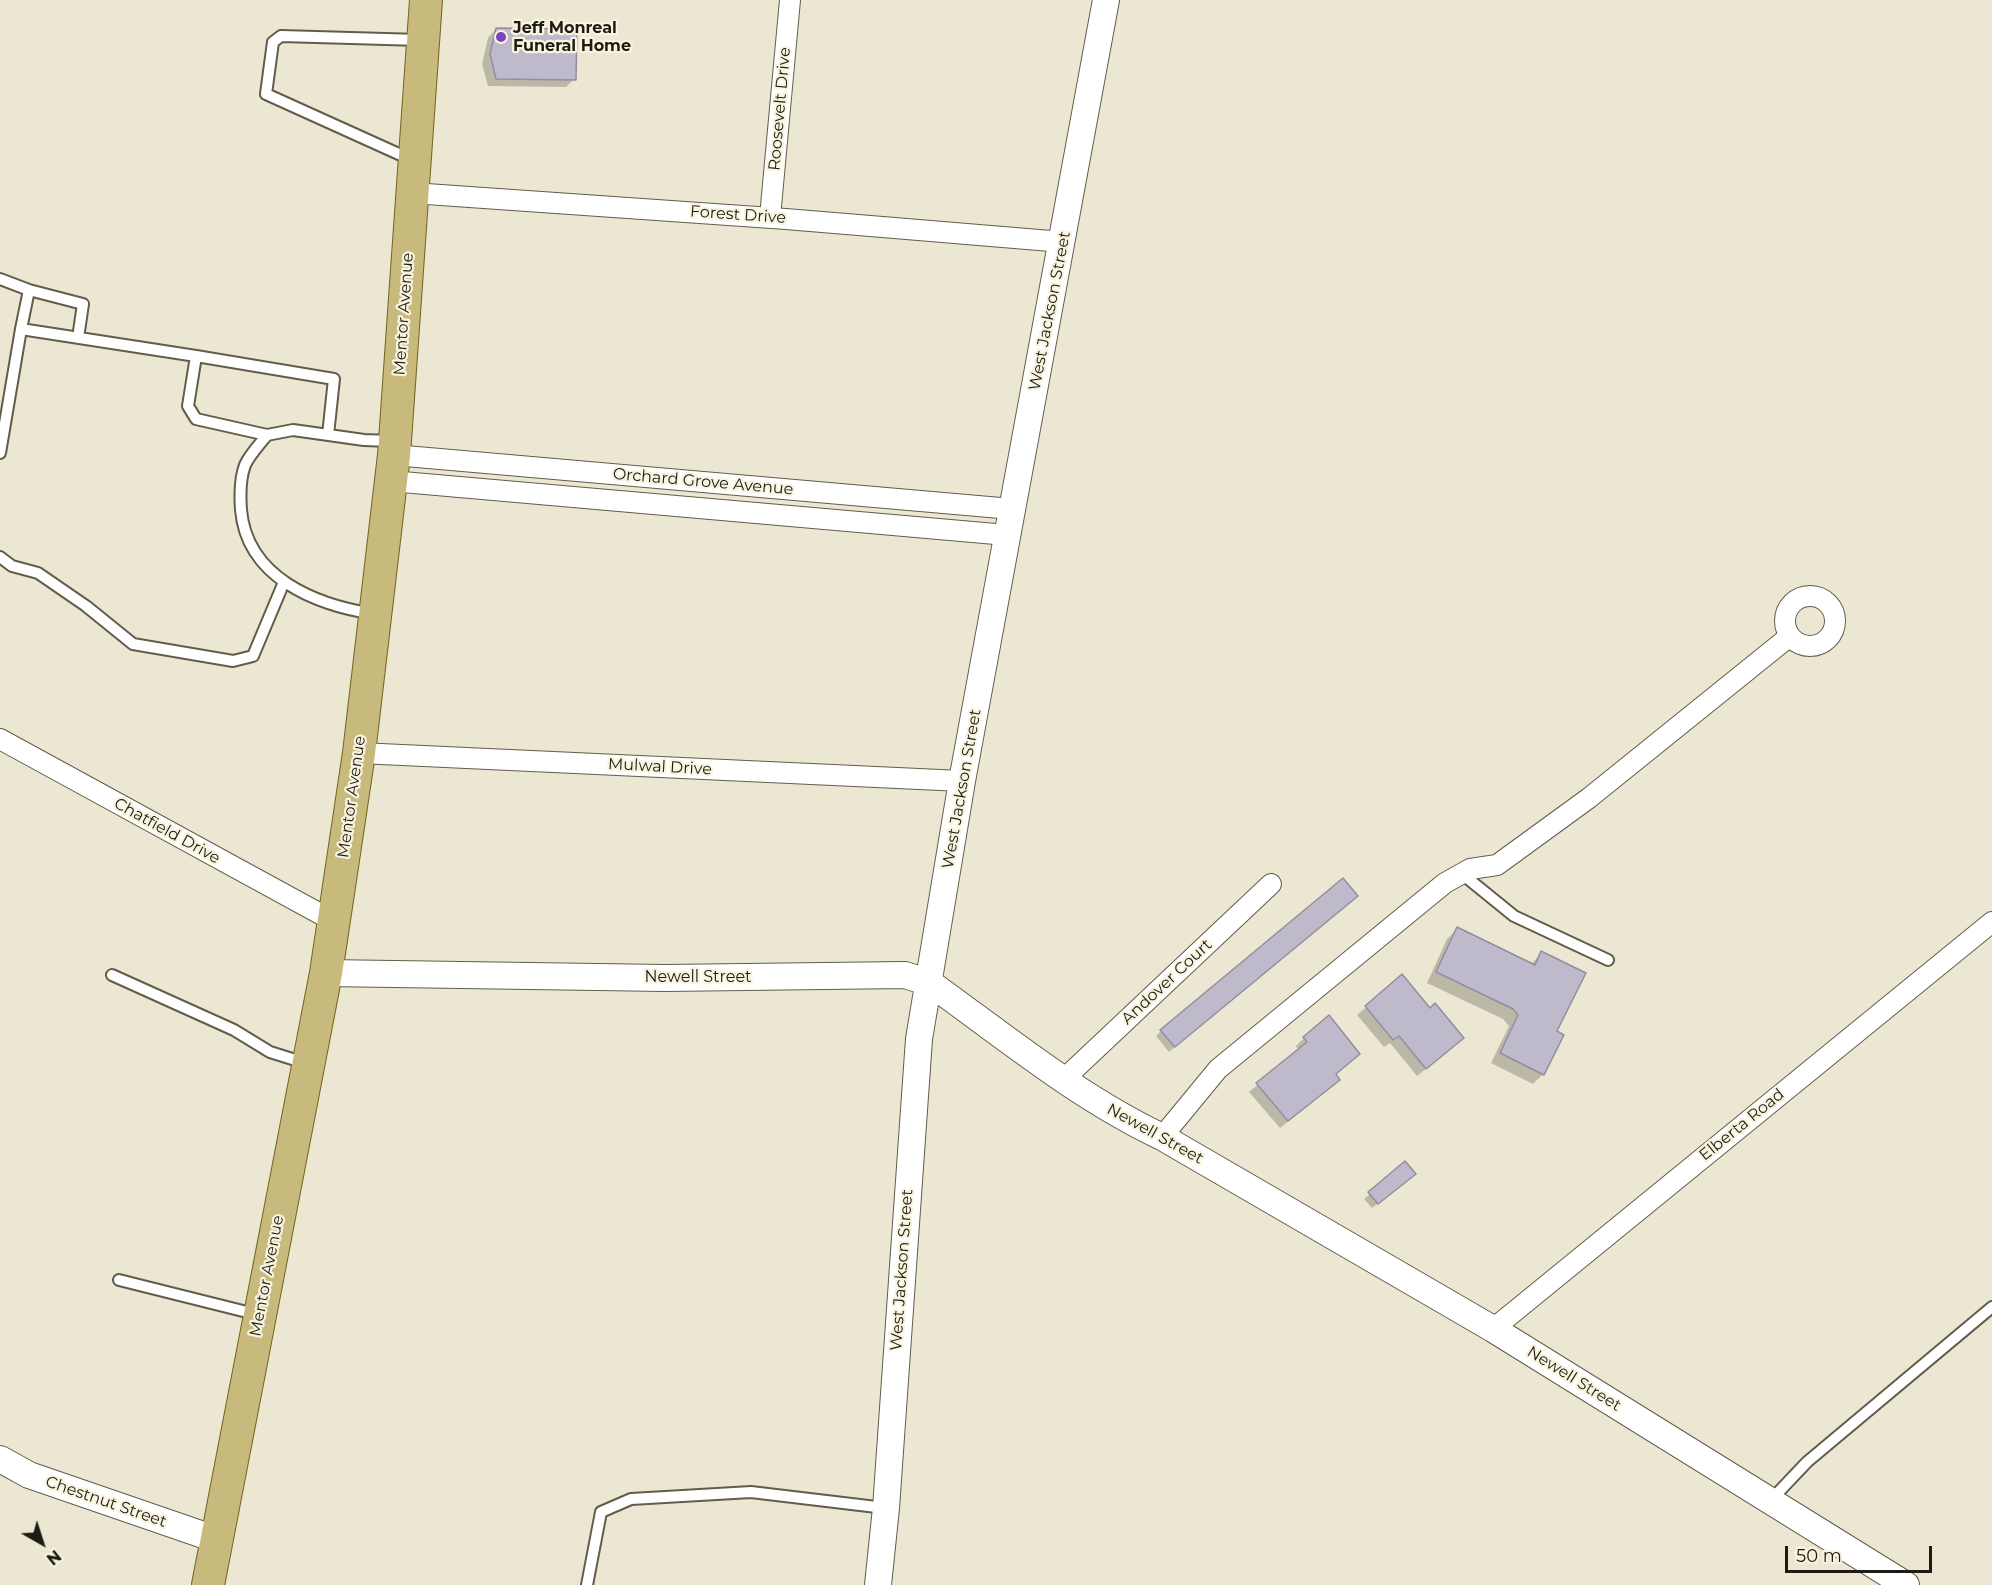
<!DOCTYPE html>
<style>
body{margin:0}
#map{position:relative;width:1992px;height:1585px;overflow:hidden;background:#ece7d2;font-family:Montserrat,sans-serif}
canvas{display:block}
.north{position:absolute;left:12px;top:1513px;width:60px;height:60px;-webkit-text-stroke:4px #f9f4df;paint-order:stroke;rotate:141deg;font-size:16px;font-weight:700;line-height:24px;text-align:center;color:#1d1b13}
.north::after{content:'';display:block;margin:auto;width:21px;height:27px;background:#1d1b13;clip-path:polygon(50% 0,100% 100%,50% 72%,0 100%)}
.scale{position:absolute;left:1785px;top:1546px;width:147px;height:27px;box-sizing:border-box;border:3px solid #1d1b13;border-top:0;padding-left:8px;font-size:18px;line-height:21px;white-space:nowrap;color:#1d1b13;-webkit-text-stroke:4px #f9f4df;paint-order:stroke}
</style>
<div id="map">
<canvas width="1992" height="1585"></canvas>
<div class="north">N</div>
<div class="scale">50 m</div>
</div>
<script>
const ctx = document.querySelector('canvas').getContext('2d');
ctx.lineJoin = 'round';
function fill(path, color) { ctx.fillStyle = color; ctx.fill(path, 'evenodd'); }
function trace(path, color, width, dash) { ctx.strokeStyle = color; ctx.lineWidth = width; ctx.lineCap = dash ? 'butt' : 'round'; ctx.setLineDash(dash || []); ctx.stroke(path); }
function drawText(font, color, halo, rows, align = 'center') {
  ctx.font = font + ' Montserrat,sans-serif'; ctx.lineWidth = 4.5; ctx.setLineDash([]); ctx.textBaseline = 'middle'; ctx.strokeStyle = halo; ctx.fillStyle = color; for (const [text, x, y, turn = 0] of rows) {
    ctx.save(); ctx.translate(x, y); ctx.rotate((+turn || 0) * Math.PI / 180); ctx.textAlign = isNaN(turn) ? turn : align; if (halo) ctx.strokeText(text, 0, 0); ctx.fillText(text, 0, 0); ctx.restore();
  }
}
fill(new Path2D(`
 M496 29 574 79 566 87 488 86 482 64 488 38Z
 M1351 901 1169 1052 1156 1036 1161 1031Z
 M1457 929 1531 964 1542 953 1555 1032 1543 1074 1533 1084 1491 1063 1509 1026 1503 1019 1427 983 1447 939Z
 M1402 976 1454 1046 1417 1076 1390 1043 1384 1047 1357 1015Z
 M1304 1038 1335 1075 1330 1088 1280 1128 1249 1092 1299 1051 1296 1046Z
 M1405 1163 1409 1179 1372 1208 1364 1199Z`), '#0003');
const building = new Path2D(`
 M496 28 577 29 576 80 496 79 490 54Z
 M1343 878 1358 896 1175 1047 1160 1030Z
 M1457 927 1535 965 1541 951 1586 973 1557 1031 1564 1035 1544 1075 1500 1053 1518 1015 1513 1009 1436 972Z
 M1402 974 1430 1008 1435 1003 1464 1038 1426 1069 1399 1036 1393 1040 1365 1006Z
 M1329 1015 1360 1054 1336 1074 1340 1080 1288 1121 1256 1083 1307 1042 1303 1037Z
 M1405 1161 1416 1174 1378 1204 1368 1192Z`);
fill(building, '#bfb9cc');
trace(building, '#928d9f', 1.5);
const service = new Path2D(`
 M412 160 266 94 273 42 281 36 420 40
 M0 279 29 290
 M21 329 29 290 83 304 78 338
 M267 435 196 419 188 406 196 356 334 379 328 435
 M0 453 21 329 196 356
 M0 557 12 566 38 573 86 606 133 644 233 661 253 656 284 582
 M374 614C316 605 247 578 241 510 240 496 240 478 245 465 250 454 260 444 267 435L293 430 364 440 391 441
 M1461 873 1514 916 1608 960
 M112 975 234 1030 270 1052 305 1063
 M119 1280 259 1315
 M1771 1500 1807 1462 1992 1307
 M587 1585 601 1512 631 1499 751 1492 885 1508`);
const minor = new Path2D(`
 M412 193 786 219 1063 242
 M770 217 790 0
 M394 455 1012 509
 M391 481 1007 535
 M1785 621a25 25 0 1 1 50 0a25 25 0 1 1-50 0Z
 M0 739 335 922
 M359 753 962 781
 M1063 1080 1271 884
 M1162 1137 1218 1069 1445 883 1470 869 1497 865 1589 798 1790 636
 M1493 1329 1992 922`);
const tertiary = new Path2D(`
 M326 973 665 978 905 975 930 983C1005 1037 1078 1097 1162 1137L1493 1329 1906 1585
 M0 1459 29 1475 215 1539
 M878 1585 886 1508 919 1039 962 781 1106 0`);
const primary = new Path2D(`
 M208 1585 326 973 359 753 394 455 426 0`);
trace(service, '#625d4b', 14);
trace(minor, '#625d4b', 22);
trace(tertiary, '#625d4b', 28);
trace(primary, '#74641e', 34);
trace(service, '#fff', 10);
trace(minor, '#fff', 20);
trace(tertiary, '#fff', 26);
trace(primary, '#c8b97c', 32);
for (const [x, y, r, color] of [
 [501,37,6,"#7a46be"]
]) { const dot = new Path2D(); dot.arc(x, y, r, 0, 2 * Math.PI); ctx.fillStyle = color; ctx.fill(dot); trace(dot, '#f9f4df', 2); }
drawText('bold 16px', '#1d1b13', '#f9f4df', [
 ["Jeff Monreal",513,28],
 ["Funeral Home",513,46]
], 'left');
drawText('16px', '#1d1b13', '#f9f4df', [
 ["Roosevelt Drive",780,109,-85],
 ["Forest Drive",738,215,4],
 ["West Jackson Street",1050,311,-79],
 ["Mentor Avenue",404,314,-86],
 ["Orchard Grove Avenue",703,482,5],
 ["Mulwal Drive",660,767,3],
 ["West Jackson Street",962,789,-80],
 ["Mentor Avenue",352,797,-82],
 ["Chatfield Drive",167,831,29],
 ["Newell Street",698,977],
 ["Andover Court",1167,982,-43],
 ["Elberta Road",1742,1125,-39],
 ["Newell Street",1155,1134,29],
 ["West Jackson Street",902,1270,-86],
 ["Mentor Avenue",267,1276,-79],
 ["Newell Street",1574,1379,32],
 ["Chestnut Street",106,1502,19]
]);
</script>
